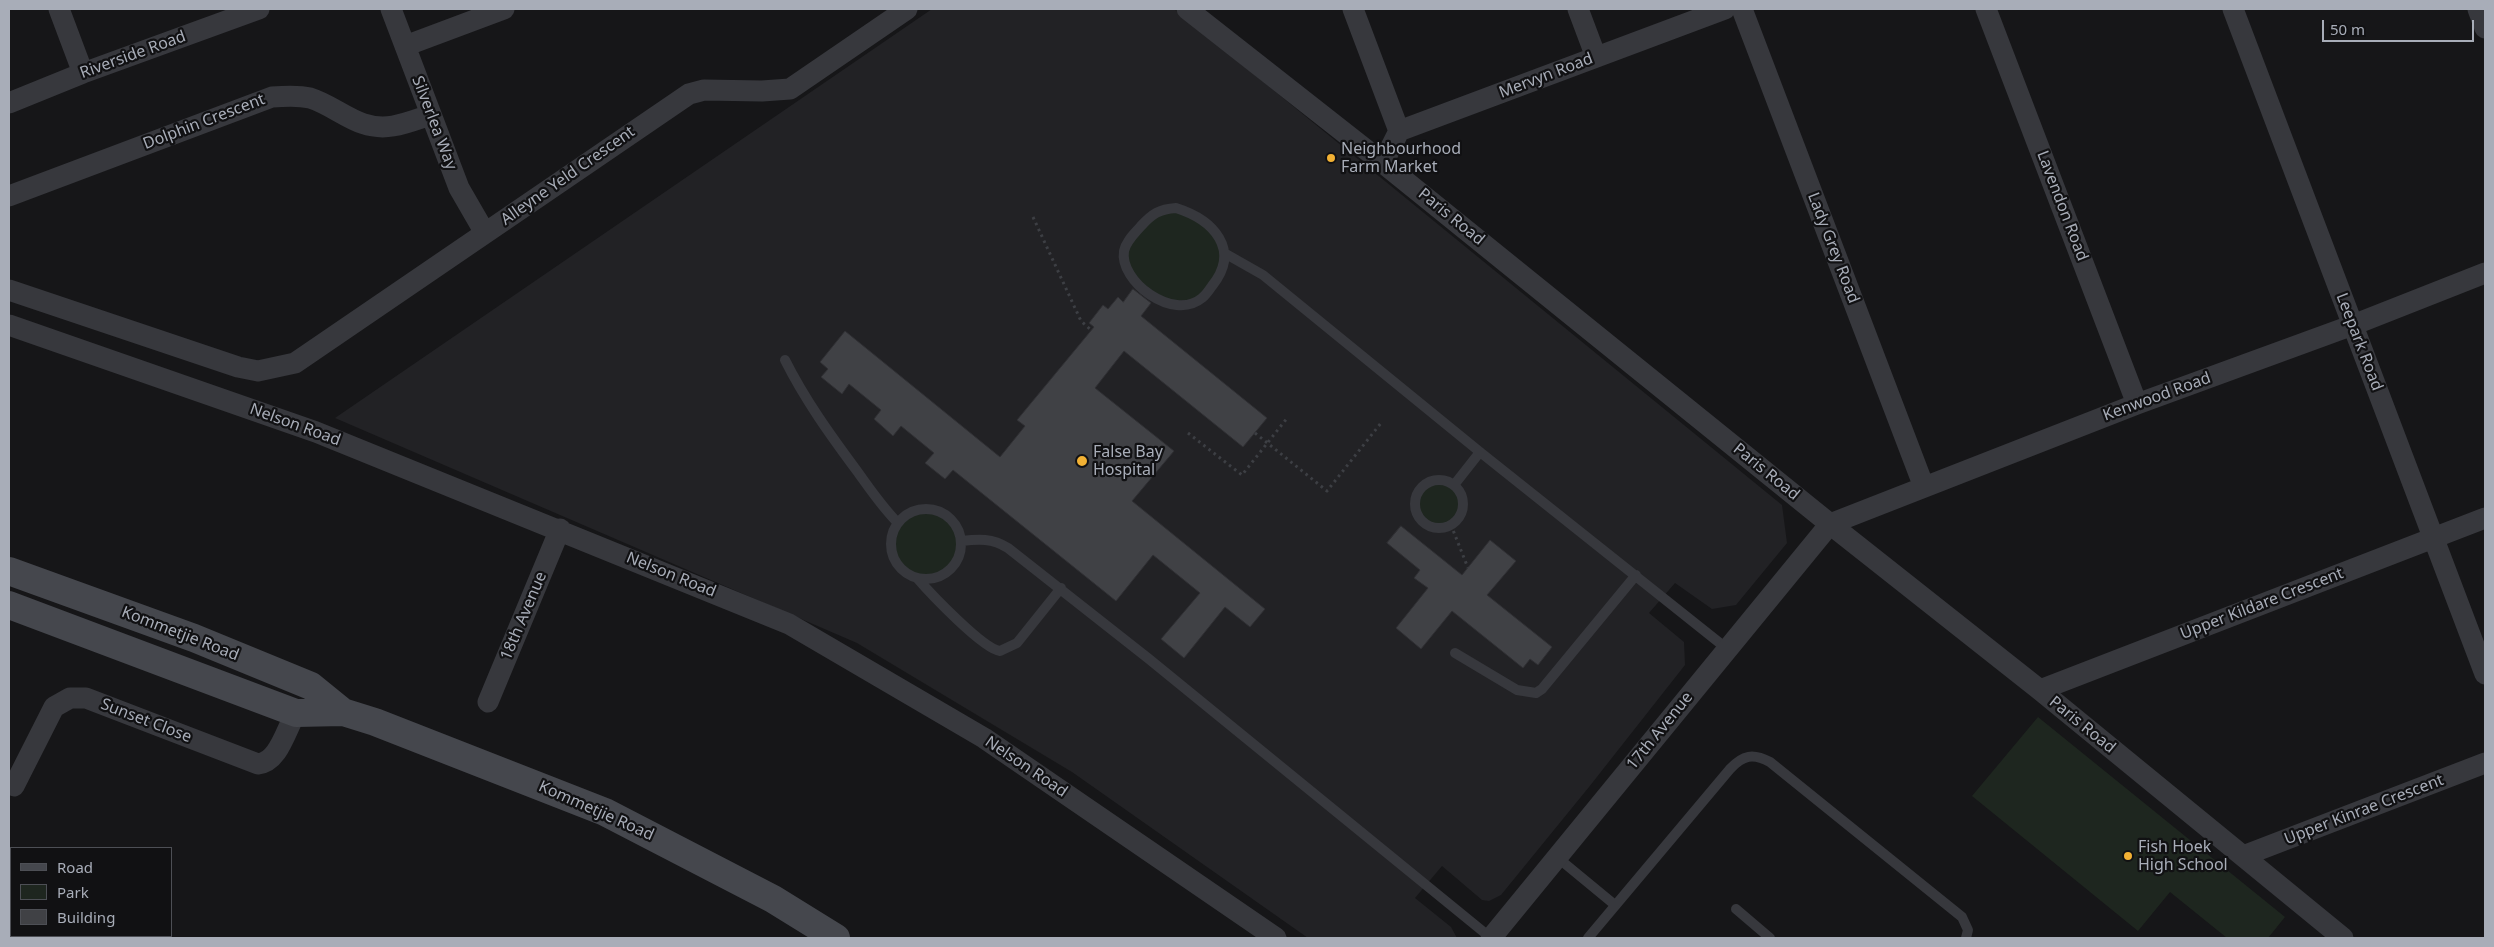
<!DOCTYPE html>
<style>
body{margin:0}
#map{position:relative;width:2494px;height:947px;overflow:hidden;background:#161618;font-family:"Noto Sans",sans-serif}
canvas{display:block}
.frame{position:absolute;inset:0;border:10px solid #a8adb8;pointer-events:none}
.legend{position:absolute;left:10px;top:847px;width:162px;height:90px;box-sizing:border-box;background:#111113;border:1px solid #4d4f55;margin:0;padding:6px 9px;list-style:none;font-size:15px;color:#a8adb8}
.legend li{display:flex;align-items:center;gap:10px;height:25px}
.legend b{width:25px;border:1px solid #4d4f55}
.scale{position:absolute;left:2322px;top:20px;width:152px;height:22px;box-sizing:border-box;border:2px solid #a8adb8;border-top:0;padding-left:6px;font-size:15px;line-height:18px;white-space:nowrap;color:#a8adb8;-webkit-text-stroke:4px #111113;paint-order:stroke}
</style>
<div id="map">
<canvas width="2494" height="947"></canvas>
<div class="frame"></div>
<ul class="legend">
<li><b style="height:6px;background:#45474d"></b>Road</li>
<li><b style="height:14px;background:#1e261f"></b>Park</li>
<li><b style="height:14px;background:#404145"></b>Building</li>
</ul>
<div class="scale">50 m</div>
</div>
<script>
const ctx = document.querySelector('canvas').getContext('2d');
ctx.lineJoin = 'round';
function fill(path, color) { ctx.fillStyle = color; ctx.fill(path, 'evenodd'); }
function trace(path, color, width, dash) { ctx.strokeStyle = color; ctx.lineWidth = width; ctx.lineCap = dash ? 'butt' : 'round'; ctx.setLineDash(dash || []); ctx.stroke(path); }
function drawText(font, color, halo, rows, align = 'center') {
  ctx.font = font + ' "Noto Sans",sans-serif'; ctx.lineWidth = 4.5; ctx.setLineDash([]); ctx.textBaseline = 'middle'; ctx.strokeStyle = halo; ctx.fillStyle = color; for (const [text, x, y, turn = 0] of rows) {
    ctx.save(); ctx.translate(x, y); ctx.rotate((+turn || 0) * Math.PI / 180); ctx.textAlign = isNaN(turn) ? turn : align; if (halo) ctx.strokeText(text, 0, 0); ctx.fillText(text, 0, 0); ctx.restore();
  }
}
fill(new Path2D(`
 M932 9H1174L1782 505 1787 543 1736 605 1712 609 1675 583 1649 613 1684 642 1685 665 1589 787 1501 895 1489 901 1482 900 1442 866 1415 898 1451 927 1457 938H1308L1072 772 857 643 335 418Z`), '#222225');
fill(new Path2D(`
 M1176 208 1210 228 1226 254 1203 298 1162 303 1126 266 1129 240 1152 214Z
 M1415 504a24 24 0 1 1 48 0a24 24 0 1 1-48 0Z
 M891 544a35 35 0 1 1 70 0a35 35 0 1 1-70 0Z
 M2038 717 2285 917 2268 938H2227L2170 892 2138 931 1972 796Z`), '#1e261f');
const building = new Path2D(`
 M1133 289 1151 303 1141 316 1267 418 1243 447 1124 351 1095 388 1174 451 1132 501 1265 609 1250 627 1225 607 1184 658 1161 639 1200 593 1153 555 1116 601 953 470 945 479 925 463 934 453 901 426 893 436 874 419 881 410 849 384 842 394 821 377 828 369 820 362 845 331 1000 457 1025 426 1017 420 1094 327 1089 323 1103 305 1108 309 1118 297 1123 302Z
 M1401 526 1462 575 1490 540 1516 561 1487 595 1552 647 1538 665 1530 659 1523 668 1452 611 1421 649 1396 628 1428 588 1414 578 1420 570 1387 543Z`);
fill(building, '#404145');
trace(building, '#303034', 1);
trace(new Path2D(`
 M1033 217 1081 321 1091 330
 M1188 433 1242 475 1288 417
 M1255 433 1327 491 1381 423
 M1451 525 1468 568`), '#3d3f44', 3, [2.5, 4]);
trace(new Path2D(`
 M1176 208C1214 220 1241 250 1212 286 1209 290 1206 295 1202 298 1173 322 1119 281 1124 251 1126 241 1135 233 1141 226 1152 214 1159 209 1176 208Z
 M1226 254 1263 275 1480 452 1726 648
 M785 360C805 400 831 436 857 471 870 489 882 507 898 523
 M1415 504a24 24 0 1 1 48 0a24 24 0 1 1-48 0Z
 M1454 485 1480 452
 M891 544a35 35 0 1 1 70 0a35 35 0 1 1-70 0Z
 M961 541C979 539 992 538 1008 548L1149 659 1491 938
 M917 578C930 593 983 649 1000 651L1017 643 1061 588
 M1455 653 1517 690 1536 693 1542 689 1636 575
 M1558 858 1615 905
 M1736 909 1770 938
 M9 928 11 927
 M111 936 120 938
 M1588 938 1730 769C1743 755 1753 753 1770 762L1962 917 1968 930 1966 938`), '#37383d', 10);
trace(new Path2D(`
 M59 9 83 73
 M391 9 459 188 485 233
 M1187 9 1383 163 1830 524 2040 690 2343 938
 M1353 9 1399 131
 M1578 9 1596 57
 M1742 9 1924 487
 M1986 9 2137 404
 M2233 9 2485 674
 M2478 9 2485 28
 M405 46 504 9
 M9 103 83 73 259 9
 M1383 163 1399 131 1725 9
 M9 196 272 97C284 96 298 95 310 98 339 107 358 132 393 126 405 124 418 119 430 115
 M9 290 238 367 258 371 295 363 689 94 704 90 762 91 790 89 907 9
 M9 325 316 432 789 624 984 738 1276 938
 M2040 690 2485 518
 M488 702 560 529
 M14 786 54 707 70 698H86L258 764C279 762 286 729 296 713
 M2243 856 2485 763
 M1491 938 1830 524 2137 404 2353 325 2485 273`), '#37383d', 21);
trace(new Path2D(`
 M9 571 194 638 311 686 343 712
 M9 605 296 713 343 712 375 722 605 812 773 899 836 938`), '#45474d', 28);
for (const [x, y, r, color] of [
 [1331,158,5,"#f2b134"],
 [1082,461,6,"#f2b134"],
 [2128,856,5,"#f2b134"]
]) { const dot = new Path2D(); dot.arc(x, y, r, 0, 2 * Math.PI); ctx.fillStyle = color; ctx.fill(dot); trace(dot, '#111113', 2); }
drawText('16px', '#a8adb8', '#111113', [
 ["Riverside Road",133,55,-20],
 ["Mervyn Road",1546,76,-21],
 ["Dolphin Crescent",204,122,-21],
 ["Silverlea Way",434,123,69],
 ["Alleyne Yeld Crescent",568,176,-35],
 ["Lavendon Road",2062,206,69],
 ["Paris Road",1451,217,39],
 ["Lady Grey Road",1833,248,69],
 ["Leepark Road",2359,342,69],
 ["Kenwood Road",2157,397,-20],
 ["Nelson Road",295,425,20],
 ["Paris Road",1766,472,39],
 ["Nelson Road",671,575,22],
 ["Upper Kildare Crescent",2262,604,-21],
 ["18th Avenue",524,616,-67],
 ["Kommetjie Road",180,634,21],
 ["Sunset Close",146,721,21],
 ["Paris Road",2082,725,39],
 ["17th Avenue",1660,731,-51],
 ["Nelson Road",1026,767,34],
 ["Upper Kinrae Crescent",2364,810,-21],
 ["Kommetjie Road",596,811,24]
]);
drawText('16px', '#a8adb8', '#111113', [
 ["Neighbourhood",1341,149],
 ["Farm Market",1341,167],
 ["False Bay",1093,452],
 ["Hospital",1093,470],
 ["Fish Hoek",2138,847],
 ["High School",2138,865]
], 'left');
</script>
